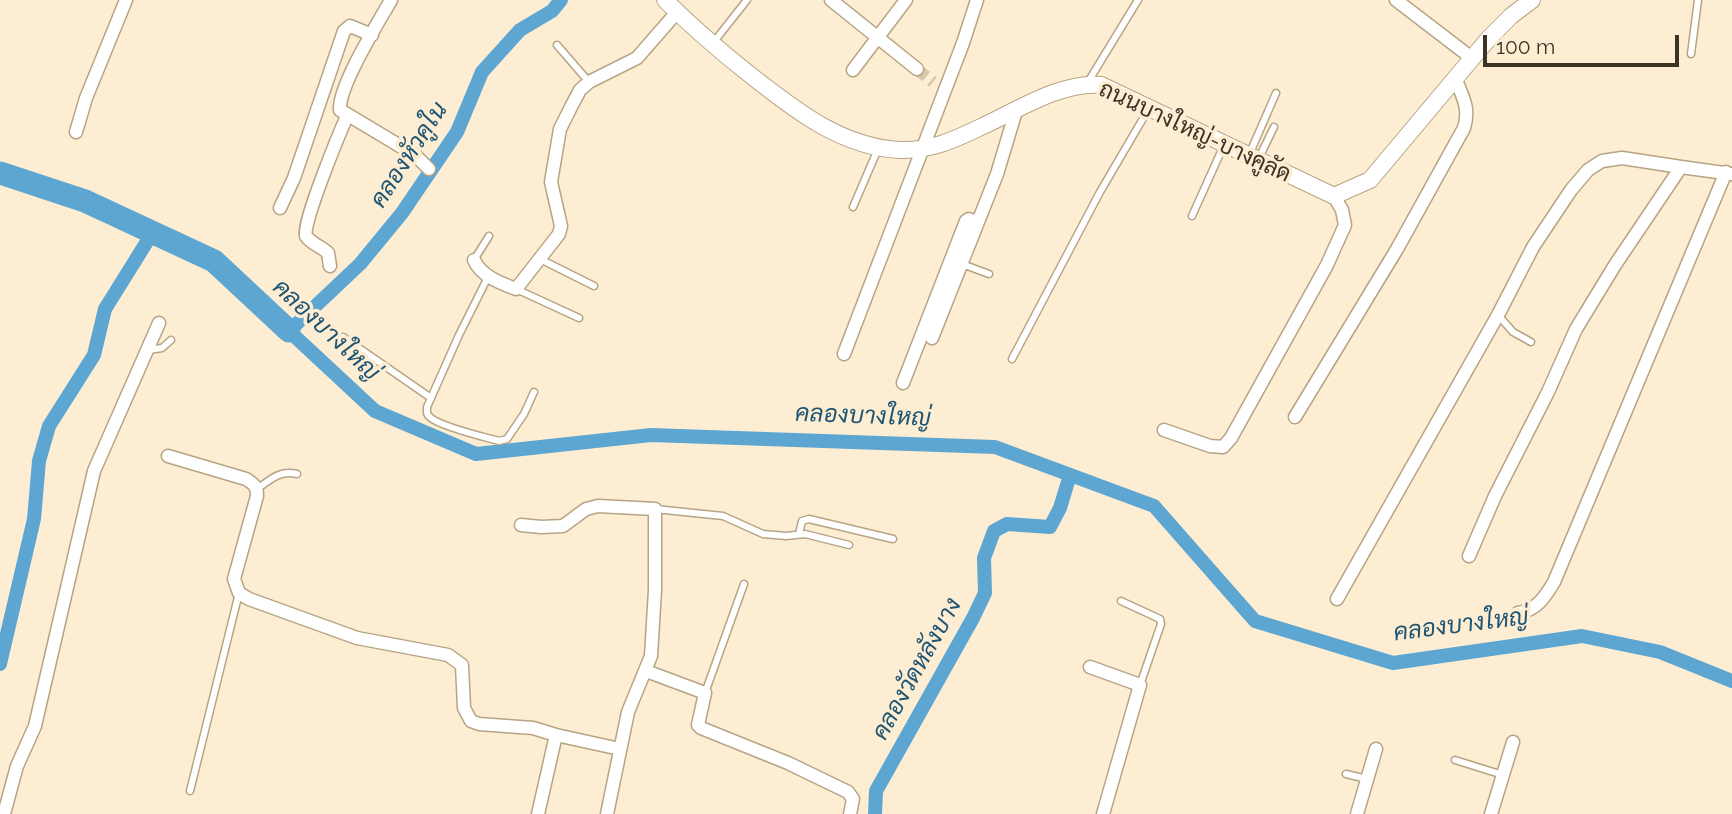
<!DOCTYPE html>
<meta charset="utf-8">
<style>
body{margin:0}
#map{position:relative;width:1732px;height:814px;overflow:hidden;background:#fdeed3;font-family:Raleway,sans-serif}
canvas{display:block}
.scale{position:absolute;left:1483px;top:35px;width:196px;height:32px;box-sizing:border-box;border:4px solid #3b3426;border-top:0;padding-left:9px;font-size:21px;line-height:24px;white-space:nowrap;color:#3b3426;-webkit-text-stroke:5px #fdeed3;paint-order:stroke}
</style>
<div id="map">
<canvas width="1732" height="814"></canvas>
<div class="scale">100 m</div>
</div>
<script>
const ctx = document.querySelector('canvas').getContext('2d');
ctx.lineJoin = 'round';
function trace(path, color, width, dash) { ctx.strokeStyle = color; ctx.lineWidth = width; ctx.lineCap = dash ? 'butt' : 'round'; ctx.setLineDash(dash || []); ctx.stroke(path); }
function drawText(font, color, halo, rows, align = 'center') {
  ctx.font = font + ' Raleway,Sarabun,sans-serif'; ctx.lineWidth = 7; ctx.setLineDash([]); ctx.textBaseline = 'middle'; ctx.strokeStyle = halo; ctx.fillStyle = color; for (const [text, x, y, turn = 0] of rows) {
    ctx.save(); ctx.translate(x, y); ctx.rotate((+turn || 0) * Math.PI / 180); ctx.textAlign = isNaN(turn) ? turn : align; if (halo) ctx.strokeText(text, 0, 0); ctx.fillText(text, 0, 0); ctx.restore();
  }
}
trace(new Path2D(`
 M561 0 552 11 520 30 482 72 457 132 402 213 360 264 289 331 375 411 476 454 651 435 995 447 1154 506 1255 621 1393 663 1582 636 1660 652 1732 681
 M0 664 34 519 39 461 49 426 94 355 105 309 153 232
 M875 814 876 791 973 618 985 593 984 558 994 531 1007 524 1050 527 1060 508 1070 475`), '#5ea6d2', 14);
trace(new Path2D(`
 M0 173 85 201 214 261 289 331`), '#5ea6d2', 23);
trace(new Path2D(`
 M917 69 933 82`), '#d6c9b0', 12, [12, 6]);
const service = new Path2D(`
 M713 43 747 0
 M557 45 589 82
 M1691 54 1698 0
 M1088 82 1138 0
 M1249 155 1276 93
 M1258 160 1274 127
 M853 207 878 149
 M1192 216 1224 145
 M540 259 594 286
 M474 260 489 236
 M962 264 989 274
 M488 277 459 335 427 407C427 413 426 414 431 418 442 427 484 437 499 441L507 439 524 414 534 392
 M516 289 579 318
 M1498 315 1513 332 1531 342
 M343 337 431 398
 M148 350 162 348 171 340
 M1012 359 1100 192 1148 110
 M257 489C271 479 280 470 297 474
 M655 509 723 516 763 534 786 536 805 534 849 545
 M799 534 802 521 809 519 893 539
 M1121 601 1160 619 1161 624 1140 685
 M705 693 744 584
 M1455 760 1503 775
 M1346 774 1367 779
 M190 791 239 593`);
const minor = new Path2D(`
 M391 0C378 23 338 87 340 110L415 155 429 169
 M831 0 917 69
 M1396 0 1473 59
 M853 70 906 0
 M76 132 86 98 126 0
 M280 208 294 178 344 31 350 26 372 35
 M474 260C481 276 500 283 516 289L559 234 561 226 551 182 560 129 571 107 580 90 589 82 637 58 677 12
 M330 266 328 253C322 247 310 243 306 236 301 226 340 132 347 116
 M932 338 997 174 1016 111
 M844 354 963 43 977 0
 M903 383 966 221 969 219 977 222
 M1295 417 1397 249 1464 128C1470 108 1463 98 1456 80
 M1164 430 1210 446 1223 447 1231 438 1327 265 1345 225 1342 210 1334 196
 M168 456 246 479C254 484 257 486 257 496L234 579 239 593 249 599 357 638 448 655 462 665 464 708 471 721 479 724 533 728 556 735
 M521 525 541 527 563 526 586 509 598 506 655 509V590L651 656 628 712 607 814
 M1469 556 1495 496 1548 392 1576 329 1615 265 1681 167 1732 174
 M1337 599 1498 315 1533 247 1571 190 1588 170 1602 161 1622 158 1681 167
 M1518 613C1537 610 1545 597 1554 582L1726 172
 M1090 667 1140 685 1103 814
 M646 671 705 693 698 725 701 728 788 763 848 792 853 799 850 814
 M4 814 17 766 35 726 94 471 159 323
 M538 814 556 735 620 749
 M1357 814 1376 749
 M1491 814 1513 742`);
const tertiary = new Path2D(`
 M665 0C692 27 720 51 749 74 794 109 840 147 900 150 930 151 954 140 981 127 1016 111 1062 81 1101 85L1334 196 1370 180 1490 37 1511 16 1532 0`);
trace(service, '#b6a484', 9);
trace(minor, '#b6a484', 15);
trace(tertiary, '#b6a484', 18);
trace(service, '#fff', 6);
trace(minor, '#fff', 12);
trace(tertiary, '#fff', 16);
drawText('23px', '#3b3426', '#fdeed3', [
 ["ถนนบางใหญ่-บางคูลัด",1195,132,25]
]);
drawText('italic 24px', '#1e5574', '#fdeed3', [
 ["คลองหัวคูใน",409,155,-57],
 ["คลองบางใหญ่",326,330,43],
 ["คลองบางใหญ่",863,416,2],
 ["คลองบางใหญ่",1461,625,-7],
 ["คลองวัดหลังบาง",917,669,-61]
]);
</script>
